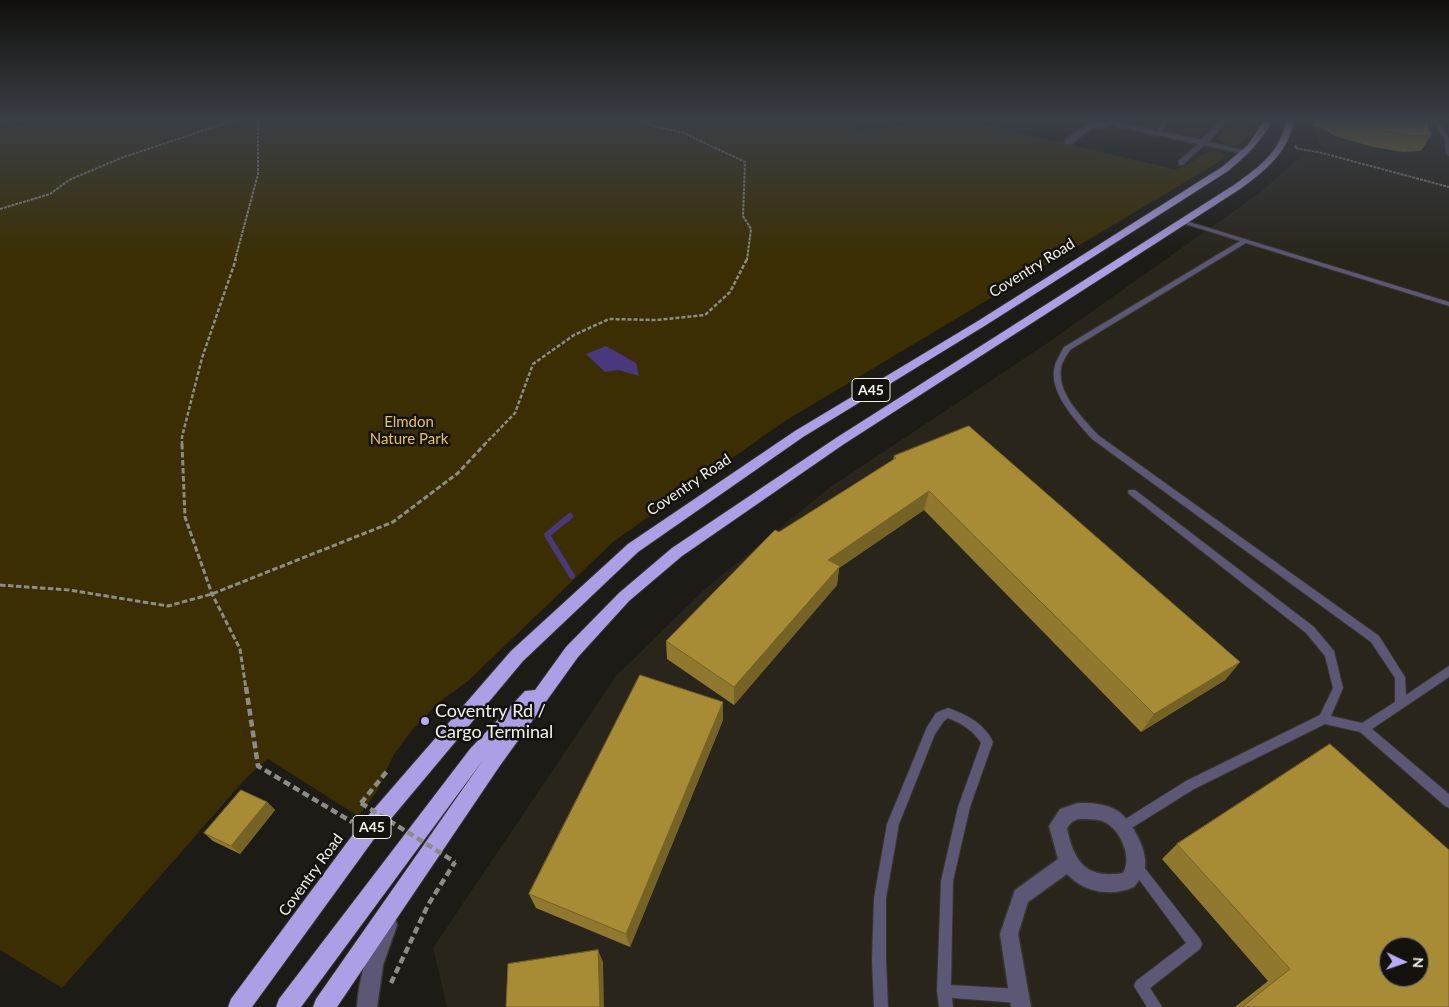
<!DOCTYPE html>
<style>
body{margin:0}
#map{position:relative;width:1449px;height:1007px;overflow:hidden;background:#1d1b15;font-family:Lato,sans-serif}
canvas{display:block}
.north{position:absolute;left:1379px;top:937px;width:50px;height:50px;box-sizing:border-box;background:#14120c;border:1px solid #6d6c66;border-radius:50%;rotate:93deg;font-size:14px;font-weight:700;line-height:20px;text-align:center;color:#f3f2ee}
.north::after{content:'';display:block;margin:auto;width:18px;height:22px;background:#b9abf7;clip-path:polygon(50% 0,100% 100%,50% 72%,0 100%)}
</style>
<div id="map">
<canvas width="1449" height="1007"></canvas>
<div class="north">N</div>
</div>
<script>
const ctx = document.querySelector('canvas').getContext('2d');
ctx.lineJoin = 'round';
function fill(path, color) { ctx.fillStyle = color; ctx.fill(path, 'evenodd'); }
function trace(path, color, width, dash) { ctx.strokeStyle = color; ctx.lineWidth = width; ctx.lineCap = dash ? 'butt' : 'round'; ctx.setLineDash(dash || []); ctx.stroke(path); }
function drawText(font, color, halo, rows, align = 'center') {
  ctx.font = font + ' Lato,sans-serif'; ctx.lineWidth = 5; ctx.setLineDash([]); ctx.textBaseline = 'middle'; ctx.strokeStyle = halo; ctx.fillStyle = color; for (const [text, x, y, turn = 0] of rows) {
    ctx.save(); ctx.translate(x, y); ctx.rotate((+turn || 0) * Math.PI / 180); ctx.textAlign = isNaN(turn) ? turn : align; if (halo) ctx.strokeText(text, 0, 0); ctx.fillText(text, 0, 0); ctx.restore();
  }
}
fill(new Path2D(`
 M1166 119H1212L1219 120 1207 134 1187 136 1159 131Z
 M1314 119H1449V1007H447L433 948 616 676 706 588 829 488 1049 342 1258 194 1308 150 1321 149ZM1389 947H1419V977H1389Z`), '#29251a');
fill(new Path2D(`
 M45 119H844L857 132 940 119H960L1173 169C1193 169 1201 146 1222 152L1227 157 785 421 613 542 468 681 438 703 412 730 394 754 376 793 358 816 268 759 248 776 62 988 0 950V129L42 122Z
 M1232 119H1259L1252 134 1238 146 1226 145 1216 138Z`), '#3a2e02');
fill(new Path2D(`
 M606 346 636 363 639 376 618 370 605 372 586 354Z`), '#49387b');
trace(new Path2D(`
 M570 516 547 535 572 576`), '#49387b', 6);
const service = new Path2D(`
 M1164 119H1168L1160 134H1156V133Z
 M1433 119H1437L1449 139V156L1446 154 1445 140Z
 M1179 220H1183L1449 302V306L1246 243 1070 350C1067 355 1064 359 1062 364 1054 391 1082 417 1098 435L1379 636 1405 677 1406 695 1449 666V677L1372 729 1449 794V808L1445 806 1360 732 1325 724 1194 789 1127 831 1123 833 1119 831 1117 827 1119 823 1186 781 1320 715 1333 688 1325 656 1306 633 1129 494 1128 492 1129 490H1135L1314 627 1334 651 1343 688 1331 716 1362 723 1395 702V678L1371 642 1092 439C1076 421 1047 391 1055 365 1057 359 1061 353 1064 347L1240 241 1179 222Z
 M948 708C967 715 984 723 993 742L970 807 953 881 951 985 1019 989 1024 991 1026 996 1024 1001 1019 1003 952 998 953 1007H939L937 991 941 881 958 807 981 743C973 730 962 724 948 718L944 721 935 734 899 824 886 898V959L888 1007H874L872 959 874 898 887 824 927 727 936 713Z
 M1136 860 1140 862 1200 939 1202 944 1200 949 1150 988 1162 1007H1147L1134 986 1136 981 1186 943 1132 870 1130 866 1132 862Z`);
const minor = new Path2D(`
 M1079 119C1091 119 1097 126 1110 121L1201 140 1223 119H1230L1208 142 1250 152 1246 154 1204 145 1182 165H1179V161L1198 144 1111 125 1099 128 1092 127 1071 144H1065V140L1086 125Z
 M1078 803C1091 803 1104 803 1116 810 1130 817 1148 850 1145 867 1143 874 1139 881 1134 887 1112 897 1084 893 1067 874L1028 902 1018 934 1031 1007H1011L1000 934 1015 890 1058 859 1049 826 1060 809ZM1078 819C1086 819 1095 819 1102 821 1120 827 1133 858 1123 873 1086 879 1074 862 1067 828L1072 822Z
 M388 916 395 918 397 925 383 965 377 1007H357C359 976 369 947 381 918Z`);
const trunk = new Path2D(`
 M1265 119H1273C1262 141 1246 156 1228 171L986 325 803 437 638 552 523 661 374 839 252 1007H228L231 999 360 825 511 651 628 544 795 431 978 321 1222 167 1248 145Z
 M1286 119H1294C1289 152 1266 170 1240 189L844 444 682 556 629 601 578 657 499 767 337 1007H313L316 999 483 760 301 1007H276L279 999 470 749 525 691 535 690 566 647 619 593 672 548 836 438 1234 185C1259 167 1282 151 1286 119Z`);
trace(service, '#37352f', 2);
trace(minor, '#37352f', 3);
trace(trunk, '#37352f', 2);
trace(new Path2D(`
 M640 119 650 125 684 133 745 162 743 216 751 229 747 260
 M1296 145 1295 148 1322 153 1449 187
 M0 209 50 194 69 180 121 158 238 119
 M235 260 258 174V119`), '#8c8b86', 2, [3, 1]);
trace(new Path2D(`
 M182 445V437L202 358 236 259
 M484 445 515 413 533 364 574 335 609 319 657 320 705 315 730 292 747 259`), '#8c8b86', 2.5, [4, 2]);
trace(new Path2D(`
 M182 444 185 517 212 594 240 649 246 689
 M0 585 69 590 168 606 212 594 393 522 458 473 485 444`), '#8c8b86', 3, [5.5, 2.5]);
trace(new Path2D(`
 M246 687 258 766 352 822
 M361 803 388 770
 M391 983 428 905 455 862`), '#8c8b86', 4.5, [7, 4]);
fill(service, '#5c5775');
fill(minor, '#5c5775');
fill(trunk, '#ac9fe6');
trace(new Path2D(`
 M361 803 455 862`), '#8c8b86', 4.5, [7, 4]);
fill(new Path2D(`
 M1313 119H1426L1431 135 1421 151 1403 152 1373 147 1335 136 1320 127 1313 126Z
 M894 456 1240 662 1225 680 1141 732 924 510 839 568 837 585 734 705 667 659 666 641 779 532 893 460Z
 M723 702V720L630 947 536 908 529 894Z
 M267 802 275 810 240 854 213 841 204 833Z
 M1177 844 1449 1007H1235L1268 981 1162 859Z`), '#90782e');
fill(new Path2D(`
 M929 491 924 510 839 568 837 585 734 705V687L828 560Z
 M1240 662 1225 680 1141 732 1154 714Z
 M723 702V720L630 947 626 934Z
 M267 802 275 810 240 854 231 846Z
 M598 950 603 962 604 1007H600Z`), '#756225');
const building = new Path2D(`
 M1340 119H1426L1431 135 1413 136 1382 131 1343 121Z
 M969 426 1240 662 1154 714 929 491 828 560 840 566 734 687 666 641 775 530 779 532 896 458 894 456Z
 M640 675 723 702 626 934 529 894Z
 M1330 744 1449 850V1007H1242L1290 969 1177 844ZM1389 947H1419V977H1389Z
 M241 790 267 802 231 846 204 833Z
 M598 950 600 1007H506L508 964Z`);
fill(building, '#a78c35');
trace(building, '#756225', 1);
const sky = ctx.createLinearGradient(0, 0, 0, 260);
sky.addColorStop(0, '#100f0c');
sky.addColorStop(0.46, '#3a3f46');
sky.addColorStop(1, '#3a3f4600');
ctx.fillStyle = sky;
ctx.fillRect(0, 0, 1449, 260);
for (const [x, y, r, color] of [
 [425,721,5,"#b9abf7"]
]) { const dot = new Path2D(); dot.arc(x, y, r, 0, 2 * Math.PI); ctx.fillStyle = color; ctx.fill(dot); trace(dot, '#14120c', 2); }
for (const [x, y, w] of [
 [871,390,38],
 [372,827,38]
]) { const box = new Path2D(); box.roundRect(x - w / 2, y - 11.5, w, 23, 4); ctx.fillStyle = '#14120c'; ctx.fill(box); trace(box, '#f3f2ee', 1); }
drawText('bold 14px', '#f3f2ee', null, [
 ["A45",871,390],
 ["A45",372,827]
]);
drawText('15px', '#f3f2ee', '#14120c', [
 ["Coventry Road",1032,268,-32],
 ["Coventry Road",689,485,-34],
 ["Coventry Road",311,875,-54]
]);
drawText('15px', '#e7c34d', '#14120c', [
 ["Elmdon",409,422],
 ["Nature Park",409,439]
]);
drawText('18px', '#f3f2ee', '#14120c', [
 ["Coventry Rd /",435,711],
 ["Cargo Terminal",435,732]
], 'left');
</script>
